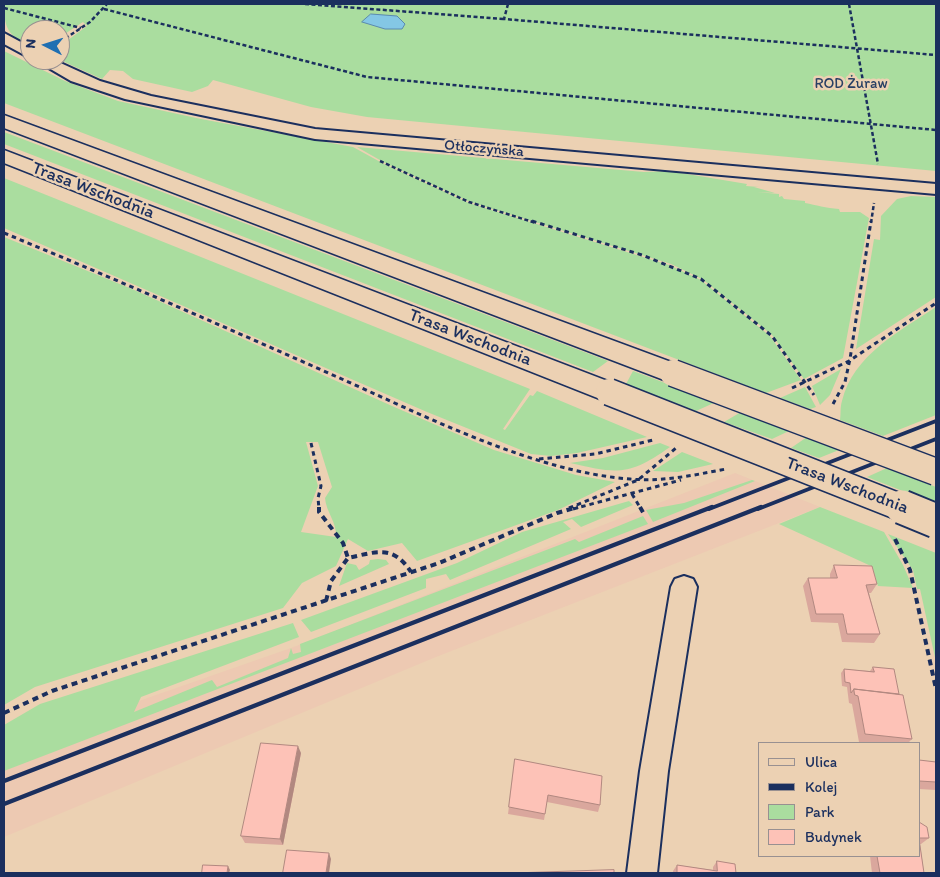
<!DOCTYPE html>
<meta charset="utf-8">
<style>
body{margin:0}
#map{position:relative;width:940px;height:877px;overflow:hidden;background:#ecd1b3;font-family:Itim,sans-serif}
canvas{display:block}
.frame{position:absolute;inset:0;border:5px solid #1b2f5e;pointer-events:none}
.legend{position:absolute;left:758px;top:742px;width:162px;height:115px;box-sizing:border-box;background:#ecd1b3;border:1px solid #989091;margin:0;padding:6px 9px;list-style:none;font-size:15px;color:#1b2f5e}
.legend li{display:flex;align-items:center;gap:10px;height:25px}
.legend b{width:25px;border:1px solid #989091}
.north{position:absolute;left:20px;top:20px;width:50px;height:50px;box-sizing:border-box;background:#ecd1b3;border:1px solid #989091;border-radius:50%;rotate:275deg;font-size:14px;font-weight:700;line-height:20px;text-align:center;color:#1b2f5e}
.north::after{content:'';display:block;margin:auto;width:18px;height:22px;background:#1f6fb2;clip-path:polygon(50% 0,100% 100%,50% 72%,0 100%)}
</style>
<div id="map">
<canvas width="940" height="877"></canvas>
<div class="frame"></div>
<ul class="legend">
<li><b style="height:6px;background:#ecd1b3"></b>Ulica</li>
<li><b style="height:6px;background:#1b2f5e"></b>Kolej</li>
<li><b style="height:14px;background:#aadd9f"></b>Park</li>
<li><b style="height:14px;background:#fdc2b7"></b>Budynek</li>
</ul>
<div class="north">N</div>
</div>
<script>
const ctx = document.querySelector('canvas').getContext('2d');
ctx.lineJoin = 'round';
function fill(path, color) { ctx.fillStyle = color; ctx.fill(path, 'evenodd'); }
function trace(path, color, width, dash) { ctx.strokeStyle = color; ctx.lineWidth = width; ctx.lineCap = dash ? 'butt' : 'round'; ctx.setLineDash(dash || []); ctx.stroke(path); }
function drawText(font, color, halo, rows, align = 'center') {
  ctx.font = font + ' Itim,sans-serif'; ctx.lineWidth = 5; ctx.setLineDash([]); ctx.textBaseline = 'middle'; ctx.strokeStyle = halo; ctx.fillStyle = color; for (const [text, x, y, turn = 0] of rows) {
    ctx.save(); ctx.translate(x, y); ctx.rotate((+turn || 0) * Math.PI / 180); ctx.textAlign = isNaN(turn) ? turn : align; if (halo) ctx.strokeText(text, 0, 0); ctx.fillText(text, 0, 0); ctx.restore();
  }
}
fill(new Path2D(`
 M735 473 820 507 436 657 4 837V748L291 648Z`), '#edc9b2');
fill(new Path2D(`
 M4 4H936V171L367 117 311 107 213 80 208 86 192 92 133 79 123 71 110 70 102 79 60 60V46L87 26 83 22 60 37V30H30V43C7 38 4 25 4 4Z
 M4 51 65 81 118 101 201 119 353 147 384 164 469 203 669 265 701 280 770 336 801 380 766 393 4 103Z
 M4 132 608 361 593 372 4 144Z
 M357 147 644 172 669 171 747 184 746 186 759 187H754L775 193 757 192 779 194V197L782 196 784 199 805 201V203C816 205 826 208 839 209L840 212H860L869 218 843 358 804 379 772 335 702 279 671 264 470 202 385 163Z
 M4 178 530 389 503 429 505 430 530 395 533 396 537 391 647 437 577 453 551 456 531 454 427 412 4 228Z
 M911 196 936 197V297L856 349 874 239 880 240 881 216 897 199Z
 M4 237 132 289 392 406 494 450 576 475 615 482 558 510 417 561 402 543 368 551 348 539 336 566 302 583 283 608 35 687 4 705ZM306 442H318L332 487 325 498C326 512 337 522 336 537L301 532 318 486Z
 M936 307V415L883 436 840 420C841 414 840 407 842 401 853 355 900 331 936 307Z
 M841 369 830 395 820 405 812 386Z
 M633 371 716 402 696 411 626 384Z
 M805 387 816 407 810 409 780 398Z
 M741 412 789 431 772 439 724 422Z
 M807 437 839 450 819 458 791 448Z
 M660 443 670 447C629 476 618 474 570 463L603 458Z
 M682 452 713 464 678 472 653 471Z
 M887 468 936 487V504L867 477Z
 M752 480 755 481 653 522 646 510 684 503Z
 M629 501 633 505 581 527 572 519 563 522 571 529 450 580 446 574 426 579V588L311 632 301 620 457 563 522 532Z
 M820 507 884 532 903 565 913 588 878 586 871 566 779 524Z
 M643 516 648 524 4 771V725L40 704 293 623 299 637 141 697 134 712 212 680 217 687 288 658 291 648 293 654 301 652 300 644 575 539 579 542Z
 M888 534 936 553V662L920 589H917L913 570Z
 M378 559 386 560 389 564 339 586 347 563 356 565 359 570 369 564 370 560Z`), '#aadd9f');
const water = new Path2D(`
 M371 14 397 16 405 24 402 29H385L362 22Z`);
fill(water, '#84c7e5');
trace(water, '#5a8aaf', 1);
const minor = new Path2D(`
 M4 33 30 47V58L4 44Z
 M35 60H54L100 81 151 96 315 129 936 184V194L315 139 125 99 71 81Z
 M684 576 693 579 697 587 668 771 657 873H627L640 771 671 587 675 579Z`);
const primary = new Path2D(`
 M4 115 682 366 686 373 682 380 673 383 664 380 4 128Z
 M4 150 618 385 622 392 618 399 609 402 600 399 4 163Z`);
trace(minor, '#1b2f5e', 4);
trace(primary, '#1b2f5e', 3);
trace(new Path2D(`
 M305 4 504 19
 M508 4 504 19 936 55
 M849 4 878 164
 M4 8 81 28
 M104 9 367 77 936 130
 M60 42 90 22 107 4
 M380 161 469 202 536 223
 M871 223 874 203`), '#1b2f5e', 2.5, [4, 2.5]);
trace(new Path2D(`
 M532 221 642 255 701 279 772 336 814 395
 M4 233C115 279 225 327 335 376 423 415 534 472 630 479 664 482 694 475 726 469
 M792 388 849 361 936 303
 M833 404 845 382 850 359 871 221
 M311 443 321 486 318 498 319 509
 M539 459 595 454 653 440
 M632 494 641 509
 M569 508 638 480 676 448
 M573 509 681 480`), '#1b2f5e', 3, [4.5, 4]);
trace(new Path2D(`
 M319 507V512L343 543 348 558
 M640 507 644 514
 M895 539 910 570 936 689
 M326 601 331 581 348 558C376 552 393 544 411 572
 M4 713 52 691 439 563 557 513 578 507`), '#1b2f5e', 4, [6, 4.5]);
fill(minor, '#ecd1b3');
fill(primary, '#ecd1b3');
trace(new Path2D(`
 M709 509 936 421
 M758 509 936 439`), '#1b2f5e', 4);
trace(new Path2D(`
 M4 781 712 507
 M4 804 761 507`), '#1b2f5e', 4.5);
const primaryBridgeFar1 = new Path2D(`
 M673 373 936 472
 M609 392 905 509`);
const primaryBridge = new Path2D(`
 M902 507 936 521`);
trace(primaryBridgeFar1, '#1b2f5e', 29, []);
trace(primaryBridge, '#1b2f5e', 37, []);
trace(primaryBridgeFar1, '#ecd1b3', 26);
trace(primaryBridge, '#ecd1b3', 33);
fill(new Path2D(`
 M834 565 877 584 871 593H869L880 634 874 643 842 642 838 623 811 622 803 586 808 578H830V574Z
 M873 667 899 694 912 739 908 743H872L859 742 852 704 849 703 847 687 842 686 841 673 844 669 870 671Z
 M301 753 283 845 245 843 241 836Z
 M515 759 600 805 598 812 547 802 544 820 508 814Z
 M919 760 936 762V790L919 789Z
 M919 822 929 838 921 844H920L924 873H872L870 856H919Z
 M717 861 736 873H673V871L677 865 713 870V867Z`), '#daa79d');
fill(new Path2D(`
 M298 746 301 753 283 845 280 839Z
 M329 853 331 859 329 873H326Z
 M228 866 230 870 229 873H227Z`), '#b18880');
const building = new Path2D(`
 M834 565 872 566 877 584 866 585 880 634H847L843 614H816L808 578H837Z
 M873 667 894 669 899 694 854 689 851 693 850 683 845 682 844 669 874 672Z
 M854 689 903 695 912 739 865 734 858 696 855 695Z
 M261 743 298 746 280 839 241 836Z
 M515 759 602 776 600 805 548 795 545 814 509 807Z
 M919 760 936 762V782L919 781Z
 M919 822 927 827 929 838H919Z
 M919 839 924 873H880L877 856H919Z
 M287 850 329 853 326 873H283Z
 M717 861 735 864 736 873H677V865L717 871Z
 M203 865 228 866 227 873H202Z
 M614 870V873H513Z`);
fill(building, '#fdc2b7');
trace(building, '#b18880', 1);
drawText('15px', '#294064', '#ecd1b3', [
 ["ROD Żuraw",851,84]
]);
drawText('15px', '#1b2f5e', '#ecd1b3', [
 ["Otłoczyńska",484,149,5]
]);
drawText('18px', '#1b2f5e', '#ecd1b3', [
 ["Trasa Wschodnia",93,191,21],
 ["Trasa Wschodnia",470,338,21],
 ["Trasa Wschodnia",847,486,21]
]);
</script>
